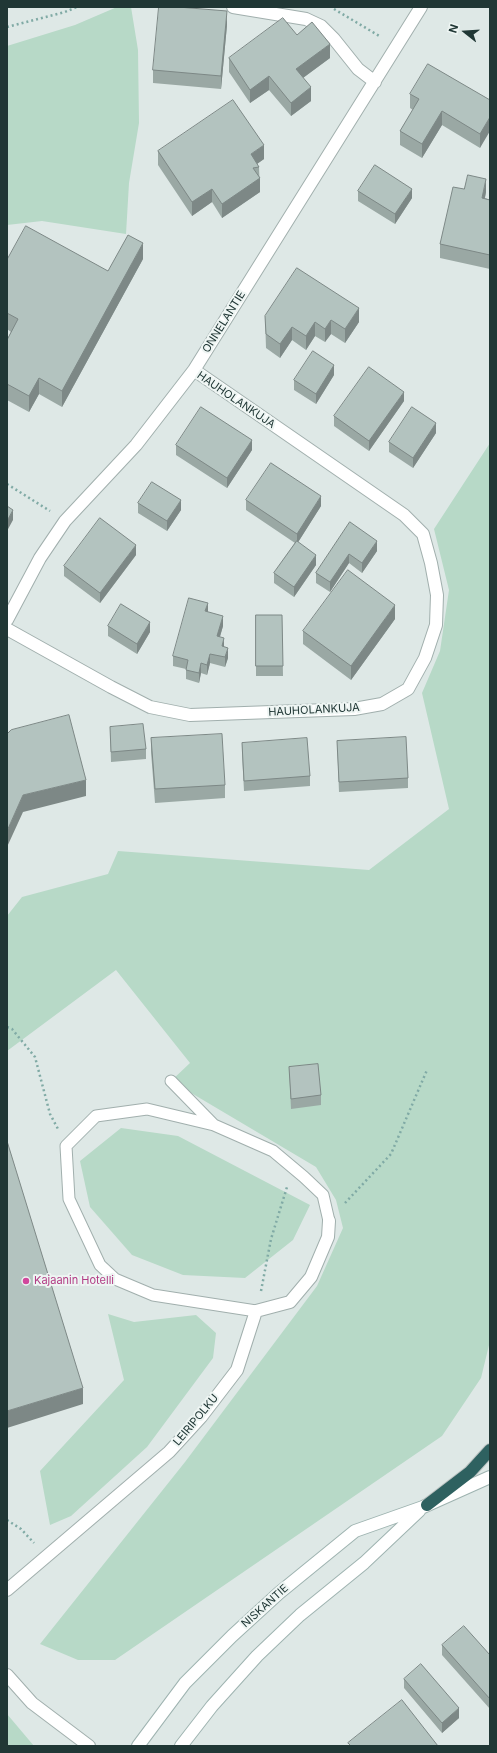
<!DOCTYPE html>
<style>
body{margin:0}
#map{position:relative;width:497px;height:1753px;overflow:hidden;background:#dee8e6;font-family:Inter,sans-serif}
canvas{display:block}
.frame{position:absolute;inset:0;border:8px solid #203735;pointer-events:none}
.north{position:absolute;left:445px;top:12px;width:40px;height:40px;-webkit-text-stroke:3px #eef5f3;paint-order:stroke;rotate:287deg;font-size:11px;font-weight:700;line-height:16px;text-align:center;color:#203735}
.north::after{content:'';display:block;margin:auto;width:14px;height:18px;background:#203735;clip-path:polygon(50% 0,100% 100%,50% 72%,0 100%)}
</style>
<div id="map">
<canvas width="497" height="1753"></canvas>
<div class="frame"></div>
<div class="north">N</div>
</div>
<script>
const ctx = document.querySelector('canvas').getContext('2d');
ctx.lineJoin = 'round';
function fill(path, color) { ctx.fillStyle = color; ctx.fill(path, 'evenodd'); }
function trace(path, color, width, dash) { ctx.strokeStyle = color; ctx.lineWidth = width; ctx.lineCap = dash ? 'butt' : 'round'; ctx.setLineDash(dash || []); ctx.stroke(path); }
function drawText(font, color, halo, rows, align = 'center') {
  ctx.font = font + ' Inter,sans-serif'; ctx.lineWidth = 4; ctx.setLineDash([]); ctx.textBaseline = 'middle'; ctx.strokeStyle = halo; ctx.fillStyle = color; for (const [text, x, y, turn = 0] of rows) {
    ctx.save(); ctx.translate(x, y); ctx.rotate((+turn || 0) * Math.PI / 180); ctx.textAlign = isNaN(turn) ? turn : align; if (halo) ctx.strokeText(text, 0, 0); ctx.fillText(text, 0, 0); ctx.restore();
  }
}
fill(new Path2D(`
 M117 7H131L138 50 139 123 129 183 126 234 42 221 7 225V46L75 25Z
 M490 443V1341L481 1378 442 1436 115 1660H78L40 1644 185 1462 317 1286 343 1228 336 1200 316 1167 171 1081 190 1063 116 970 7 1051V916L22 897 108 874 118 851 369 870 449 809 422 693 440 651 449 590 434 529Z
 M121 1128 178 1136 310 1205 293 1240 245 1278 183 1275 132 1255 90 1207 80 1161Z
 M108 1314 134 1322 196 1315 216 1333 213 1358 147 1447 71 1516 50 1525 40 1471 124 1380Z
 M7 1714 34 1746H7Z`), '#b7d9c7');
const lane = new Path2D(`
 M171 1081 214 1125 273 1151 304 1177 323 1195 329 1221
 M214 1125 147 1109 96 1116 66 1146 69 1199 100 1265 115 1279 153 1295 256 1311`);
const street = new Path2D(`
 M233 7 306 19 321 26 334 39 358 69 375 82
 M7 620 40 558 65 521 136 445 194 370 421 7
 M7 629 111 687 150 707 190 715 354 709 382 704 408 689 425 658 436 625 437 595 431 563 423 534 404 515 194 370
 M7 1590 169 1452 201 1417 237 1370 256 1311 290 1302 311 1277 328 1237 329 1221
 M7 1675 32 1703 89 1746`);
const secondary = new Path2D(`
 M138 1746 185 1683 232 1636 279 1593 355 1531 423 1507 490 1477
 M181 1746 212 1706 257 1656 300 1615 364 1563 419 1511`);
const highway = new Path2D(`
 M427 1505 470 1472 490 1450`);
trace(lane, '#a1afad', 13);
trace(street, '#a1afad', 14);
trace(secondary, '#9eb3b0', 14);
trace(highway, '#bcc3c2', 14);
trace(new Path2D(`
 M334 9 381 37
 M7 27 65 12 77 7
 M7 484 50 511
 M7 1027 12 1029 35 1057 50 1114 58 1129
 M345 1203 391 1154 427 1070
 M261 1291 271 1239 287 1187
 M7 1520 21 1529 34 1543`), '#80aaa5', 2.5, [2, 3]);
trace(lane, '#fff', 11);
trace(street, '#fff', 12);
trace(secondary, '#fff', 12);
trace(highway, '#2e6160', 12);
fill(new Path2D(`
 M227 25 221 89 153 83V70Z
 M297 35 330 58 303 78 311 101 291 116 269 90 250 103 229 72V58Z
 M410 94 490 100 480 148 442 125 422 158 400 145V131L413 110 410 108Z
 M158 151 264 159 257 164 259 167 260 192 222 218 212 202 192 216 158 165Z
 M464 189 486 192 485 198 490 200V269L440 258V244Z
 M358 191 412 198 395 224 358 201Z
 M143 259 62 407 39 394 29 412 7 400V340L11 332 7 329V260L108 271Z
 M265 316 359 322 345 343 331 334 325 342 315 336 306 350 292 340 280 358 266 348Z
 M334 375 316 404 294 390V380Z
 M404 401 369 451 334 426V416Z
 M436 433 413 468 389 452V442Z
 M176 445 252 450 227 488 176 455Z
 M246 500 321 506 298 542 316 565 294 597 274 583V573L295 543 246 510Z
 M138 503 181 510 167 531 138 513Z
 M350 522 377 551 362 573 349 563 330 592 316 583V573Z
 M136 555 100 603 64 576V566Z
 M208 612 223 626 220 637 224 647 228 658 225 667 210 663 207 675 201 673 199 683 186 679V669L173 666V656Z
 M256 615H282L283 676H256Z
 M395 619 351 680 303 644V631Z
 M108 626 150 632 137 654 108 636Z
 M110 727 146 749V759L111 762Z
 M151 738 225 785V798L155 803 151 752Z
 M337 741 408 778V788L339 792Z
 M242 743 310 776V786L244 791 242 753Z
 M289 1067 321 1095V1105L291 1109Z
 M442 1645 490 1655V1709L442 1655Z
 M404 1679 459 1718 442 1733 404 1688Z`), '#9aa8a4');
fill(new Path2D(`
 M227 11V25L221 89V76Z
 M330 44V58L296 83V69Z
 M269 76V90L250 103V90Z
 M311 87V101L291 116V103Z
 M442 111V125L422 158V144Z
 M490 117V131L480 148V134Z
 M264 145V159L251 168V154Z
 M260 178V192L222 218V204Z
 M486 179V192L482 211V198Z
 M212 189V202L192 216V202Z
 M412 189V198L395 224V214Z
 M143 243V259L62 407V391Z
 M359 308V322L345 343V329Z
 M331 320V334L325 342V329Z
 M315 322V336L306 350V336Z
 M292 327V340L280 358V344Z
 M334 365V375L316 404V394Z
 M39 378V394L29 412V396Z
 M404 392V401L369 451V441Z
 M436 423V433L413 468V458Z
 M252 440V450L227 488V478Z
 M321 496V506L297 544V534Z
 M181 500V510L167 531V521Z
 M13 510V520L7 531V521Z
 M377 541V551L362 573V563Z
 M136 545V555L100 603V593Z
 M349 554V563L330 592V582Z
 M316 555V565L294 597V587Z
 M208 603V613L205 611Z
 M395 605V619L351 680V666Z
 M223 616V626L217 646V636Z
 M150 622V632L137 654V644Z
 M224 638V648L222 646Z
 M228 648V658L225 667V657Z
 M210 654V663L207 675V665Z
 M201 663V673L199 683V673Z
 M86 780V796L23 812 7 847V831L23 795Z
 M83 1388V1404L7 1428V1411Z
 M459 1708V1718L442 1733V1723Z`), '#7d8886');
const building = new Path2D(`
 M159 7H178L227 11 221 76 153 70Z
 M283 18 297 35 312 22 330 44 296 69 311 87 291 103 269 76 250 90 229 58Z
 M428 64 490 100V117L480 134 442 111 422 144 400 131 419 99 410 94Z
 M233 100 264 145 251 154 259 167 253 168 260 178 222 204 212 189 192 202 158 151Z
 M375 165 412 189 395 214 358 191Z
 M468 175 486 179 482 198 490 200V255L440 244 453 187 464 189Z
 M26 226 108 271 128 235 143 243 62 391 39 378 29 396 7 384V340L18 319 7 313V260Z
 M297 268 359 308 345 329 331 320 325 329 315 322 306 336 292 327 280 344 266 334 265 316Z
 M313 351 334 365 316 394 294 380Z
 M369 367 404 392 369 441 334 416Z
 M201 407 252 440 227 478 176 445Z
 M412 407 436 423 413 458 389 442Z
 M271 463 321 496 297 534 246 500Z
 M152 482 181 500 167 521 138 503Z
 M7 506 13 510 7 521Z
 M100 518 136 545 100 593 64 566Z
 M350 522 377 541 362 563 349 554 330 582 316 573Z
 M297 541 316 555 294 587 274 573Z
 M348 570 395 605 351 666 303 631Z
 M189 598 208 603 205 611 223 616 217 636 224 638 222 646 228 648 225 657 210 654 207 665 201 663 199 673 186 670 188 660 173 656Z
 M121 604 150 622 137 644 108 626Z
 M256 615H282L283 666H256Z
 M69 715 86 780 23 795 7 831V734L11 730Z
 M143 724 146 749 111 752 110 727Z
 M222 734 225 785 155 789 151 738Z
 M406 737 408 778 339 782 337 741Z
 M307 738 310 776 244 781 242 743Z
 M318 1064 321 1095 291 1099 289 1067Z
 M7 1141 83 1388 7 1411Z
 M464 1626 490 1655V1699L442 1645Z
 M421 1664 459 1708 442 1723 404 1679Z
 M402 1700 438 1746H351L348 1743Z`);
fill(building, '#b3c3bf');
trace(building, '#7d8886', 1);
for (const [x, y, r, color] of [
 [26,1281,4,"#d1479c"]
]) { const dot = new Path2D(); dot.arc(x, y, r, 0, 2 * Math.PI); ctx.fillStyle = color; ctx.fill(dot); trace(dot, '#eef5f3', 1.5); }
drawText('11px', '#203735', '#eef5f3', [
 ["ONNELANTIE",224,322,-58],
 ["HAUHOLANKUJA",236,400,34],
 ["HAUHOLANKUJA",314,710,-3],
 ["LEIRIPOLKU",196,1420,-50],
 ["NISKANTIE",265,1606,-42]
]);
drawText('11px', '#b23c85', '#eef5f3', [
 ["Kajaanin Hotelli",34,1281]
], 'left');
</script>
